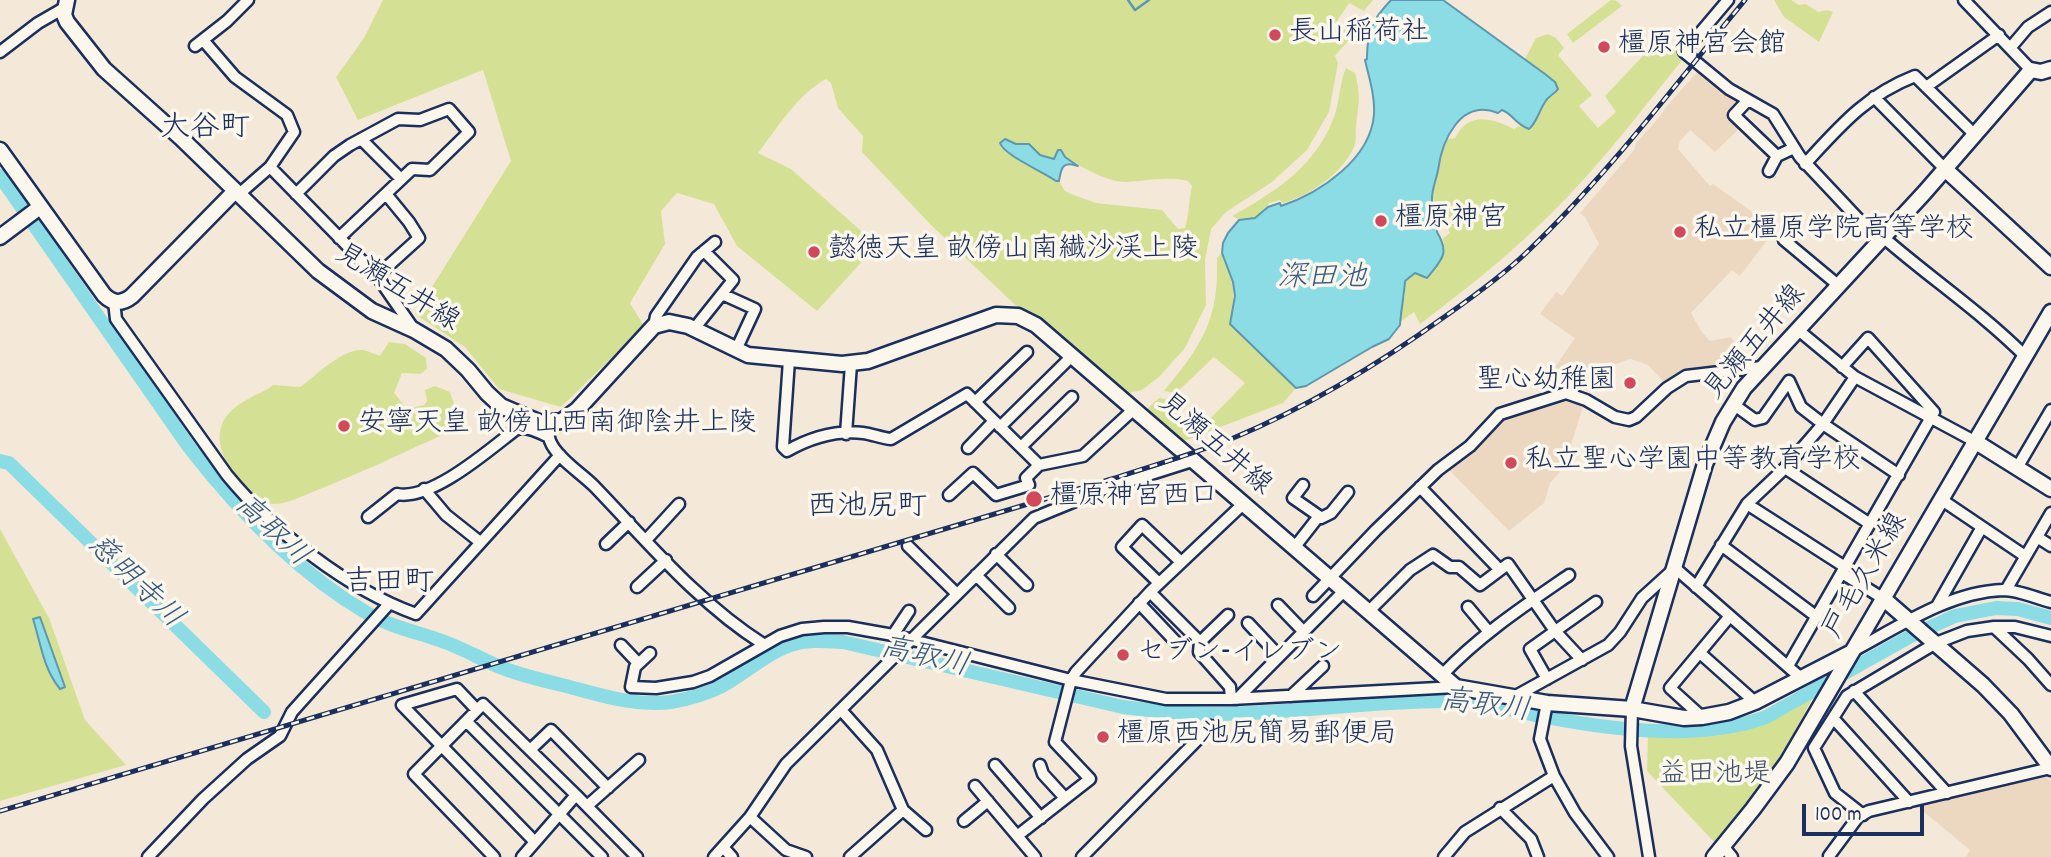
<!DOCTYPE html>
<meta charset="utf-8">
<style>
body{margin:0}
#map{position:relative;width:2051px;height:857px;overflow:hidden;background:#f4e9d8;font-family:Dekko,sans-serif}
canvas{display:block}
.scale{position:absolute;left:1802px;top:804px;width:122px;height:32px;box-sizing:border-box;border:4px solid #1b2f5e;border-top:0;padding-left:9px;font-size:21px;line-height:24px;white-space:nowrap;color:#1b2f5e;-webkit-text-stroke:5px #fbf7ec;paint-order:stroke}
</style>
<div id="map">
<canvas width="2051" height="857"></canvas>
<div class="scale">100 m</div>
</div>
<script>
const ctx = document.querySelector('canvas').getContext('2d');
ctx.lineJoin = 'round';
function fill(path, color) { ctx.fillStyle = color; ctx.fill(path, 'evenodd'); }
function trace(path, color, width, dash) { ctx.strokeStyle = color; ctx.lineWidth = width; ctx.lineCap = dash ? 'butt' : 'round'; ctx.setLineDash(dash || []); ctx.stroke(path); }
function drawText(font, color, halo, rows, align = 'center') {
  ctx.font = font + ' Dekko,"Klee One",sans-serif'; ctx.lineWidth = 7; ctx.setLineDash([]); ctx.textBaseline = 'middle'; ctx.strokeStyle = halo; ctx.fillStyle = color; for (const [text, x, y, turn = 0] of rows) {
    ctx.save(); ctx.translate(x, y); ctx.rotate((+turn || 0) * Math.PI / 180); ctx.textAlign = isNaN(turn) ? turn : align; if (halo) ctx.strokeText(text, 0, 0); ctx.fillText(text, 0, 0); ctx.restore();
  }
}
fill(new Path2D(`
 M1698 71 1723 92 1743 103 1730 116 1741 127 1715 152 1690 130 1680 141 1678 149 1710 186 1713 184 1769 224 1765 230 1771 235 1740 276 1732 270 1691 313 1701 331 1710 341 1731 337 1749 365 1691 370 1675 377 1663 387 1662 380 1648 365 1630 359 1616 364 1613 363 1597 385 1588 379 1574 387 1573 391 1561 390 1568 378 1555 367 1575 338 1540 314 1556 292 1562 296 1599 244 1585 217 1580 213 1634 150 1636 143 1657 120 1667 106Z
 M1566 396 1584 403 1569 452 1559 473 1550 483 1544 503 1509 531 1449 470 1456 463 1458 464 1499 418Z
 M2046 777 2051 781V857H1966L1970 850 1913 803Z`), '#ecd8c0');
fill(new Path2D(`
 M383 0H1373L1364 11 1349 3 1335 24 1353 35 1335 56 1338 63 1329 112 1307 150 1272 182 1226 212 1211 229 1205 260 1206 305 1185 348 1159 377 1142 390 1123 394 1012 302 930 224 862 152 863 136 838 108 831 83 826 79C796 96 779 126 758 153L791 169 877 245 817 311 737 246 714 204 677 193 661 211 665 244 630 303 644 326 561 407 499 389 465 347 415 314 511 161 483 70 358 120 336 77 364 38ZM1005 139 1016 144H1029L1040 155 1055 159 1058 150C1071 163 1108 183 1127 182 1144 181 1171 176 1188 181L1192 186C1189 200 1189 214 1185 228L1178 229 1162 210 1096 203 1071 194 1065 191 1059 181 1038 168 1026 165 1016 156Z
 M1611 0 1617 1 1622 6 1573 43 1567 34Z
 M1774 0H1791L1799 5 1806 4 1818 12 1828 10 1833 12 1819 42 1784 17Z
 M1548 34 1556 38 1564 48 1558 55 1592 95 1579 106 1598 128 1616 112 1605 96 1660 38 1684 58C1651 98 1620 139 1585 178 1536 233 1479 280 1420 324L1414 312 1401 321 1399 311 1405 296V281L1415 273 1426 277 1444 243 1442 239 1450 233 1446 225H1439C1426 194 1437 168 1447 139L1455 138C1468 111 1492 118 1514 129L1519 126 1529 129 1546 99 1554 95 1555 82 1525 59 1536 38Z
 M1346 68 1355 73C1361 97 1359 101 1356 126 1355 132 1357 141 1354 147 1342 174 1310 195 1283 203L1280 200 1269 203C1263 218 1246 224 1232 216 1277 191 1320 163 1336 111 1340 96 1340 82 1346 68Z
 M1222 253C1234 284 1236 291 1230 324L1296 388 1283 403 1179 443 1148 415 1147 409 1159 398 1165 399 1200 429 1245 383 1214 357 1176 393 1164 391C1202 345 1219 320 1217 258Z
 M389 342 405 344 426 358 427 369 420 374 402 373 394 393 407 409 424 405 427 401 425 390 435 386 450 392 454 404 445 412 453 430C407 451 361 473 315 491 302 496 287 504 274 504 253 503 235 480 227 463 212 434 220 413 250 398 258 393 265 392 273 385L300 387C316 376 342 348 363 350 368 351 375 354 380 356Z
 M0 529 49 618 85 720 126 765 0 801Z
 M1813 697 1762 792 1716 844 1647 771 1648 734C1672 734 1697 735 1721 733 1753 731 1786 714 1813 697Z`), '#d4e194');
const water = new Path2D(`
 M1391 0H1443L1545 74 1555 82 1558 89C1554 95 1549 95 1545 102 1539 111 1537 122 1529 129 1515 124 1513 114 1502 110L1498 113C1460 98 1442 141 1438 170 1436 181 1431 191 1432 202 1432 215 1439 220 1437 232 1450 254 1442 259 1427 278L1415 273 1405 281C1404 296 1401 310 1400 325L1389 339 1372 347 1306 386 1296 388 1230 324 1235 296 1233 282 1222 253 1223 243 1228 233 1239 220 1255 218 1268 207 1280 203 1281 206C1320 193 1371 159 1374 114 1375 95 1369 78 1365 60L1367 59C1367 30 1372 20 1391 0Z
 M1005 139 1016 144H1029L1040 155 1054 159 1058 150H1061L1065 157 1078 166C1062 160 1061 169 1059 181H1056C1042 171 1005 156 1000 143Z
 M40 617 65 687 60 689C43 668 41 644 33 619Z`);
fill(water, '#8bdce4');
trace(water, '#5e97ae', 2);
trace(new Path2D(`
 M1128 0 1135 10 1149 0`), '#5e97ae', 2.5);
trace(new Path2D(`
 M0 176 189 447C238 510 298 573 367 613 391 627 417 632 442 641 462 648 481 659 500 667 520 675 541 680 562 685 597 694 634 707 671 702 689 699 706 694 722 686 745 673 765 654 791 645 807 639 826 641 843 642L1123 707C1153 711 1183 713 1213 714 1292 714 1372 700 1452 701 1483 701 1515 711 1546 717 1612 730 1702 741 1766 717L1911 636 1955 616 1996 608 2018 609 2051 618
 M0 461 9 463 264 712`), '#8bdce4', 14);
const street = new Path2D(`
 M1728 0 1684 52 1729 89 1773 114 1800 157 1879 241
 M1964 0 2031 70
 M203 40 235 77 287 115 294 132 270 167 238 195
 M195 46 227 21 248 0
 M2011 47 2028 27 2051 12
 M0 52 38 23 64 8
 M1926 87 1999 35
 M1874 97 1945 169
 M1748 100 1734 115 1777 156
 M361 139 401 179
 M1805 164C1840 126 1866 95 1915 76L1974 134
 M270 167 377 276 413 328
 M1769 171 1777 156 1794 148
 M296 194 334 156 350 145 398 119 420 120 449 109 469 132 430 170 412 169 339 238
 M1883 237C1930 278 1981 312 2025 356
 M1784 240 1838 285
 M377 276 419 238 409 222 386 194
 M722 294 755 309 736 350
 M114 302 116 319 227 475C274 532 347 589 416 614L560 455
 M654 326 656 316 697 257 715 242
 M694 329 733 280 704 251
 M1797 329 1855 377 1976 442
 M789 360 783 447 787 451C810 438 836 430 863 433 872 434 881 438 891 439L967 394 1039 465
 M975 402 1027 352
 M1733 404 1755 420 1763 418 1789 381 1801 407 1823 424 1899 475
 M548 424C548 432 548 438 552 445 561 461 581 473 594 486 647 541 698 603 763 644
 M1000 427 1072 356
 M846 434 851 364
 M1021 447 1072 397
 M968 448 994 421
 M1785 468 1870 524
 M2017 468 2051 410
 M1303 485 1293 498 1319 516
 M1420 487 1500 570
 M424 489 446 515 480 542
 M949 495 973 473 996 495 1029 485 1026 478 1039 465 1083 456 1134 409
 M1942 500 2025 556
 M1747 504 1845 567
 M368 517 397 494C431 501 489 450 515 430 526 425 538 432 549 437
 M2037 537 2051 546
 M646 540 679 504
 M606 544 629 522
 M1721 545 1817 617
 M908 546 957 594
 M1294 548 1319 516 1321 518 1331 513 1348 492
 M996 554 1027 585
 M1842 573 1884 599
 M976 575 1009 608
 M1159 583 1122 547 1142 525 1181 562
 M637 587 666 560
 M1696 587 1747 504 1785 468 1823 424 1855 377
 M2006 590 2051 513
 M1150 592 1200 642 1199 652 1230 687 1231 699
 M1313 596 1376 530 1438 470 1470 446 1500 414 1566 393 1586 400 1615 417 1629 420 1636 417 1667 388 1686 376 1762 367
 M1139 603 1175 641
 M1278 605 1304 632
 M1937 606 1982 527
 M1468 607 1489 632
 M1369 611 1410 570 1433 555 1450 567H1459L1480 585 1508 564 1555 631 1582 660
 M1248 623 1279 656
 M1994 627 2028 659 2051 685
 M893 635 909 611
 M1200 642 1228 615
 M621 645 638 663
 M1853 651C1900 626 1949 592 2003 590 2018 590 2036 598 2051 602
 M650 653 635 667 631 687 656 688 693 682 710 676 780 636 802 629 824 627H848L893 635 1071 680 1166 699H1231L1456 687
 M1700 653 1755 702
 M1788 666 1934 412 1868 338 1842 367
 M1442 675C1480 635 1524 606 1569 575
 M1547 679 1530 649 1596 602
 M1854 691 1947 793
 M1291 696 1323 666
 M1514 697 1608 645 1620 632 1642 598 1675 568 1801 678
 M1237 699 1344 591
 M1547 703 1540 739 1554 776 1575 813 1608 857
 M1632 709 1631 746 1649 857
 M477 710 457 689 402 705 535 842
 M841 710 877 750 903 810 926 830
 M1702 717 1670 688 1730 616
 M1833 718 1909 802
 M467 722 602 857
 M530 750 551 730 608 788
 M995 765 1041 818
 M1040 765 1043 774 1065 798
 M975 786 1035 857
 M576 795 637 857
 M587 806 639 760
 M1500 808 1531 839 1538 857
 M1863 815 1835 793 1814 748 1847 696 1936 643 1967 631 1994 627H2015L2051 636
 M750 817 786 850 806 857
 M964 821 988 801
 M1017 836 1090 779 1055 742 1071 680 1076 672 1150 592 1242 505
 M1723 846 1732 857
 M723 847 732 857
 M1829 856 1858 817 1869 811 2050 768
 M148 857 203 799 247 759 280 736 292 712 389 604
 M494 857 414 774 483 704 576 795 522 857
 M714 857 750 817 786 764 1034 518 1107 488 1192 461
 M850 857 903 810
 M1082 857 1211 726
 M1444 857 1465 832 1554 776`);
const secondary = new Path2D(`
 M67 0 64 15 67 22 104 69 181 138 318 271 372 311 414 330 446 349 468 370 487 393 501 406 541 423 562 421 577 410 654 326 669 322 688 326 748 355 842 364 868 361 996 315 1018 316 1036 325 1456 687 1547 703 1632 709 1684 718 1702 717 1729 712 1755 702 1852 652
 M0 150 104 295C113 304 122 304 132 296L235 191
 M1945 169 2051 267
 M0 237 40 207
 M1976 442 2051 489
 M1884 599 1983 685 2011 714 2051 768
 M1632 709 1705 464 1723 422 1744 388 1925 192 2031 70 2041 72 2051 69
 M1714 857 1753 809 1787 763 2051 312`);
trace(street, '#1b2f5e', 15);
trace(secondary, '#1b2f5e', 19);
trace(street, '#fbf7ec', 10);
trace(secondary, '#fbf7ec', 14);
const rail = new Path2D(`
 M0 811 1115 478C1154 465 1193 454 1231 439 1308 407 1379 364 1447 315 1474 296 1502 276 1526 253 1607 176 1674 86 1745 0`);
trace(rail, '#1b2f5e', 5);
trace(rail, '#fbf7ec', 2.5, [8]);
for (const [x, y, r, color] of [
 [1275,35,7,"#d1495b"],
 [1604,47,7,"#d1495b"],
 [1381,221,7,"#d1495b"],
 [1680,232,7,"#d1495b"],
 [814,252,7,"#d1495b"],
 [1630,383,7,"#d1495b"],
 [344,426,7,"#d1495b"],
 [1511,463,7,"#d1495b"],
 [1034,499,9,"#d1495b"],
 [1123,655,7,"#d1495b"],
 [1103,737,7,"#d1495b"]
]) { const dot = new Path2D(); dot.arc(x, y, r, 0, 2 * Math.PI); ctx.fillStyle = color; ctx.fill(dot); trace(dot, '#fbf7ec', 2.5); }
drawText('28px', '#1b2f5e', '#fbf7ec', [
 ["長山稲荷社",1289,35],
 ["橿原神宮会館",1618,47],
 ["橿原神宮",1395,221],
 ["私立橿原学院高等学校",1694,232],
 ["懿徳天皇 畝傍山南繊沙渓上陵",828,252],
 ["聖心幼稚園",1616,383,"right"],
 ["安寧天皇 畝傍山西南御陰井上陵",358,426],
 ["私立聖心学園中等教育学校",1525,463],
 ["橿原神宮西口",1050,499],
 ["セブン-イレブン",1137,655],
 ["橿原西池尻簡易郵便局",1117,737]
], 'left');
drawText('28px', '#1b2f5e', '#fbf7ec', [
 ["見瀬五井線",396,290,32],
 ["見瀬五井線",1757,344,-50],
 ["見瀬五井線",1213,446,41],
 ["戸毛久米線",1868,577,-60]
]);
drawText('28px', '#405369', '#fbf7ec', [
 ["益田池堤",1715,777]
]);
drawText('30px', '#1b2f5e', '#fbf7ec', [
 ["大谷町",205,131],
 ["西池尻町",867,510],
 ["吉田町",389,586]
]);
drawText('italic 30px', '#375a80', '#fbf7ec', [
 ["深田池",1322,281],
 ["高取川",270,533,43],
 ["慈明寺川",133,584,44],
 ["高取川",924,660,13],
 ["高取川",1485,709,7]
]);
</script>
